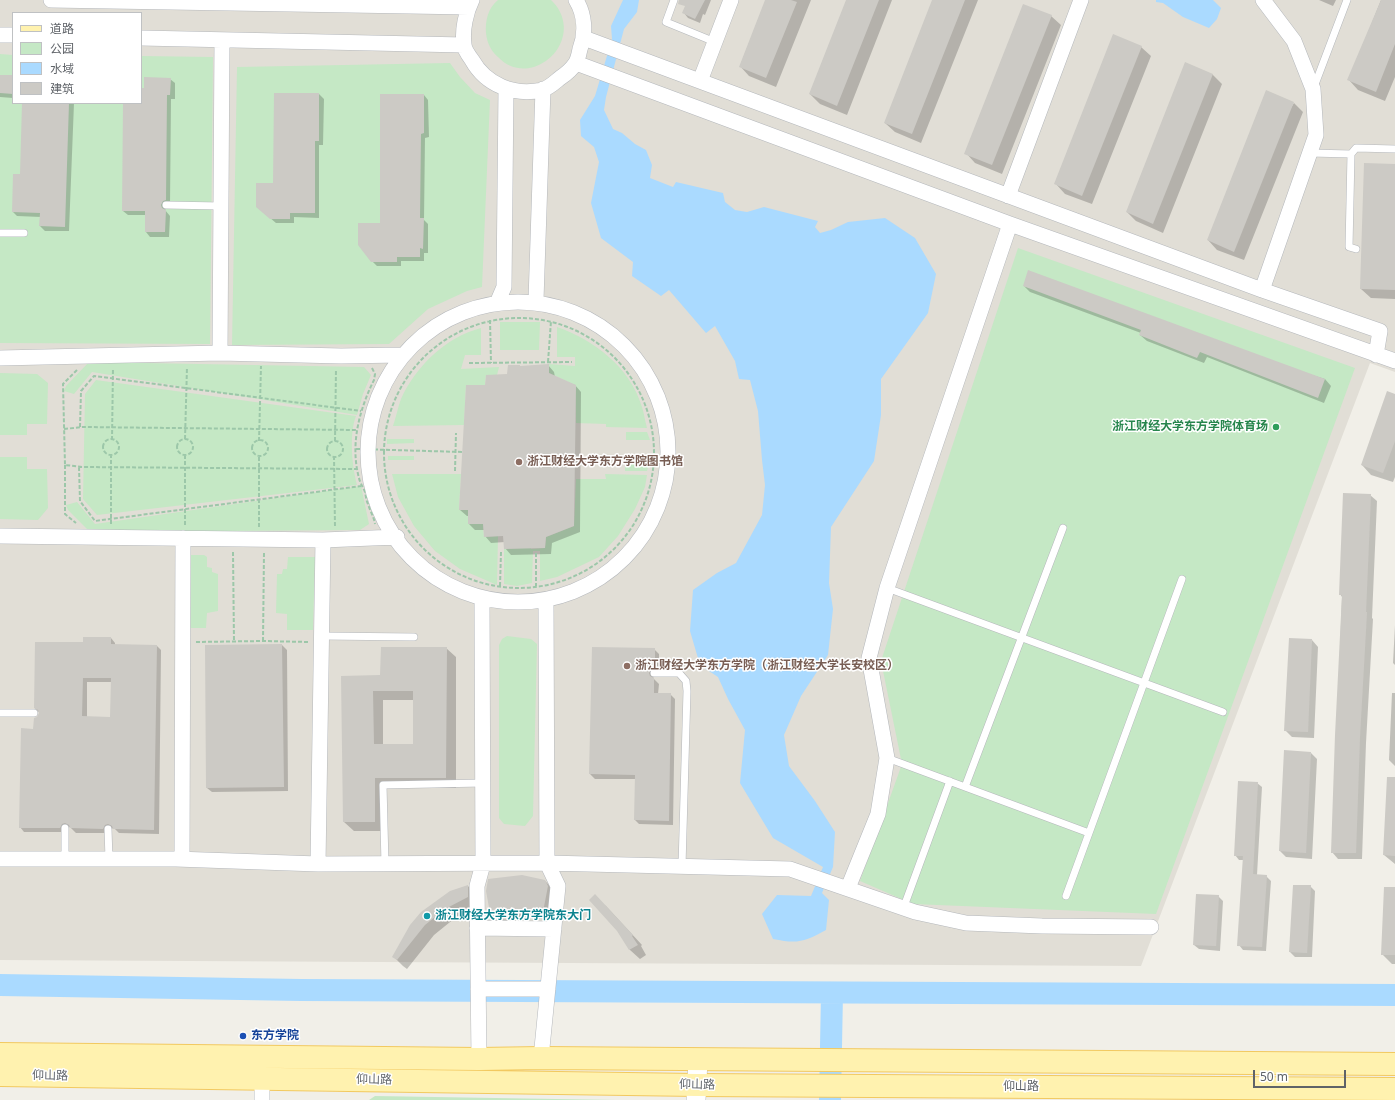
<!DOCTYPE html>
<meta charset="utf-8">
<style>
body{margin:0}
#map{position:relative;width:1395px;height:1100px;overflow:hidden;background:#f1efe8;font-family:"Noto Sans","Noto Sans SC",sans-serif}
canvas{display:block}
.legend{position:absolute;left:12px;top:12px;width:130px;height:92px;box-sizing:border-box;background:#fff;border:1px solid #bfc1c3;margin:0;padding:5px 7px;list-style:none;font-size:12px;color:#5f6368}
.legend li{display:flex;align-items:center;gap:8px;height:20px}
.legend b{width:20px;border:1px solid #bfc1c3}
.scale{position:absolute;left:1253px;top:1070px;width:93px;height:18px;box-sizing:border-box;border:2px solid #5f6368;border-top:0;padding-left:5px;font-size:12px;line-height:14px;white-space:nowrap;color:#5f6368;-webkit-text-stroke:3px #fff;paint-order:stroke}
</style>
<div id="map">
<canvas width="1395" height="1100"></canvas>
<ul class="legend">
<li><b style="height:5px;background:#fff2af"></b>道路</li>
<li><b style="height:11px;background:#c5e8c5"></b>公园</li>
<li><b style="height:11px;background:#aadaff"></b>水域</li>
<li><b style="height:11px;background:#cccac5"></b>建筑</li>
</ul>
<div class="scale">50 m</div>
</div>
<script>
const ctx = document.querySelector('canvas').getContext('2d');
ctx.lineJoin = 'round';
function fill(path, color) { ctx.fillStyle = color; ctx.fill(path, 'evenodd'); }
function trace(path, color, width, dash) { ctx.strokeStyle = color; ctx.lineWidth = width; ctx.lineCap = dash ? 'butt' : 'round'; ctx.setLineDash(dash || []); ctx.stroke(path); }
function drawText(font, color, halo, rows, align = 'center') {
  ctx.font = font + ' "Noto Sans","Noto Sans SC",sans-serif'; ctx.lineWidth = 3; ctx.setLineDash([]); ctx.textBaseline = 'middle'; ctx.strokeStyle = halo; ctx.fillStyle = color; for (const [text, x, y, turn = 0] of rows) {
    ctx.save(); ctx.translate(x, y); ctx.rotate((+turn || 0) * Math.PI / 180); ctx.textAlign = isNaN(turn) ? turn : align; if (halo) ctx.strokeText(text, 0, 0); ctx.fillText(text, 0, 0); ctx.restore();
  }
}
fill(new Path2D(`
 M0 0H1395V372L1370 363 1141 966 0 960ZM13 13H141V103H13Z`), '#e1ded6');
fill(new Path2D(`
 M498 0H551C554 3 557 6 559 10 580 48 528 89 498 57 491 51 487 43 486 33 485 21 488 8 498 0Z
 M0 54 13 55V103H141V56L213 57 210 344 0 343Z
 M450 63 460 77 475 93 490 100 482 287 467 291 428 309 389 344 232 345 237 67Z
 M1018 248 1355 368 1156 914 913 904 860 881 902 764 881 661Z
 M500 322H540L539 350H500Z
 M557 327C594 340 630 367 642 407 644 413 645 421 647 428L606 427V424L576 423 575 385 549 373V364L575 366V357H557Z
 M481 328V355H465L461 369 499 367 497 375H486L485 385H466L464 425 393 426C396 417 398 407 401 399 416 366 446 337 481 328Z
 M89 362 364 367 371 375 363 394 357 415 92 372 74 394 64 391 66 386Z
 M0 373 37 374 48 383 47 424H27V435H0Z
 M96 380 356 416C349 434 352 466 357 485L97 515 83 499 85 394Z
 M626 432H647L650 440H626Z
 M387 439H414V443L387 444Z
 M388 456H414V460H388Z
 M0 457H27V469H47L48 508 38 520 0 519Z
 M625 463H649L647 471H625Z
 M392 474H461L459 510H468V524H483L484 537 498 536 497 585 460 569 435 551 414 526 398 497Z
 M605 474 647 475 645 487 635 509 618 536 599 557 557 577 540 581V551H533L532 583 517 586 504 584V549L522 548 531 542V549L545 548 546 537 574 526 576 479H606Z
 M361 486 369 524 360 530 90 532 68 510 66 505 77 502 95 524Z
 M191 555H204L207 557V567L212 568V572L218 574V611L207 613 206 628H190Z
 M288 557H315L313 630H287V614L276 613 277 574H282L283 569H287Z
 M507 636 531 639 537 644 533 816 525 826 504 824 499 818V645L502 639Z
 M375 1096 616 1100H369Z`), '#c5e8c5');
fill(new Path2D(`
 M623 0H639L637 12 624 29 606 97 604 110 613 129 622 133 635 144 646 150 652 165 650 178 673 187 676 182 723 193 725 202 735 210 747 212 764 207 818 221 815 227 820 233 831 230 848 222 885 218 915 238 936 274 928 313 881 379V415L874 461 831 527 829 583 833 609 828 655 801 696 784 735 789 766 815 801 835 832 833 867 822 893 829 900 826 930C804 942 798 944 773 939L762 914 777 895 811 896 823 867 773 838 740 783 745 730 728 699 718 677 700 665 690 631 693 590 717 573 736 563 762 515 765 485 762 460 758 411 750 380 739 379 735 361 715 326 706 333 669 290 661 296 632 276 633 262 601 238 591 203 599 162 594 147 581 136 580 120 595 96 612 39 611 26Z
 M1156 0H1213L1221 8 1217 19 1209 28 1183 17 1163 3 1156 2Z`), '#aadaff');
fill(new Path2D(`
 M689 0H711L705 15 703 14 700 23 688 18 684 13Z
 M766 0H811L776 87 749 76 740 66Z
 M847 0H892L847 115 820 104 810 94Z
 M933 0H978L921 143 895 132 885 123Z
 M1319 0H1336L1333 6Z
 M1381 0H1395V77L1385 101 1358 90 1349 80Z
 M1051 16 1061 25 1002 174 975 163 966 153Z
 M1141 47 1151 56 1092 204 1065 194 1056 184Z
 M1212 74 1222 84 1163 233 1136 221 1127 212Z
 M0 76H13V98L0 97Z
 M170 79 175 83V99H171L170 205H168L165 210 170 216 169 237H150L146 232V215H128L123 211 124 103H141V89H145Z
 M319 94 324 99 323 145H319V218L294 217V223H276L262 211Z
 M424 95 428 100 429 137 425 138 424 220 428 224V253H424V261H401V266H377L372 261 381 224Z
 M23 103H74L69 231H45L40 226 41 217 17 216 13 212 21 175Z
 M1294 103 1303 112 1244 260 1217 250 1208 240Z
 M1395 165V299L1371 298 1361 289Z
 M1024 286 1325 379 1331 386 1324 403 1207 357 1204 363 1147 341 1140 335 1141 333 1030 292Z
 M548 365 554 372 555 377 575 385 581 392 580 532 552 543 551 554 511 555 505 548V542L491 543 485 536 484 530H475L469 524V516H467L460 510 486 386 508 375 520 366 521 367Z
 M1395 395V477L1393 482 1371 475 1362 465Z
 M1370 495 1377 501 1372 618 1373 619 1366 743 1362 859H1338L1332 852 1342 597 1340 594Z
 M1395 625V665L1393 663Z
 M111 638 115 643V645L157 646 161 650 159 834 119 833 114 828 110 829 108 833H76L70 827 67 828 65 832H24L20 827 34 730 40 713 35 708 84 643ZM87 682H112L111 718 87 717Z
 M1312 640 1318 647 1314 738 1292 737 1285 730Z
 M282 645 287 650 288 791 212 792 207 788Z
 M446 648 456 657V788H384V831H354L344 822 342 677 381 676ZM383 700H414V745H383Z
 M654 649 659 654V672L656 673 653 678 659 684 658 694H670L675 699 673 825 639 824 635 820 636 779H595L590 774Z
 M1392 693H1395V766L1389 760Z
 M1311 753 1317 759 1312 859 1286 857 1280 851Z
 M1257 783 1262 787 1257 875 1266 876 1271 881 1266 951 1243 950 1239 945 1244 860H1239L1235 855Z
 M1395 789V864L1384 855Z
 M545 881 553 889 550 920 529 918 499 920 491 913Z
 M468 886 477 896V907L455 918 434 935 407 969 403 966 394 957 411 926Z
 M1310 886 1315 891 1312 957H1295L1290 952Z
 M1395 888V964H1392L1382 954Z
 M1218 896 1223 901 1220 951 1199 949 1194 945Z
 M605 905 642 945 641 946 646 955 640 959 630 950 618 931Z`), '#0003');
trace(new Path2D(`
 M0 985 301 990 1395 995
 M830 1100 832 993`), '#aadaff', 22);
fill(new Path2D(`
 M679 0H705L695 19 682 13 685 6 678 4Z
 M765 0H791L797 2 766 78 739 67Z
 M846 0H879L837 106 809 94Z
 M932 0H965L912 134 884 123Z
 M1381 0H1395V44L1376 92 1347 80Z
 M1023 4 1052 15 992 165 964 154Z
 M1113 34 1142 46 1082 196 1054 184Z
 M1185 62 1213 74 1153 224 1126 212Z
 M0 75H13V94L0 93Z
 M144 77 171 78 170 95H167L166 200 163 201 161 205 162 208 166 210 165 232H145V211H122L123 103H141V88H144Z
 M1266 90 1294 102 1234 252 1207 240Z
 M274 93H319V141H315V213H290V219H270L256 207V183H273Z
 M380 94H424V133L421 134 420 218H424L423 249 420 248V257H397V262H371L358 245V223H380Z
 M22 103H69L65 227 39 226 40 213 12 212 13 174H20Z
 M1364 163 1395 164V290L1360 289Z
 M1028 270 1325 379 1318 398 1200 352 1197 358 1139 335 1141 330 1023 286Z
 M549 364V373L576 385 574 526 546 537 545 548 504 549 503 536 484 537 483 524H468V510H459L466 385H485L486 375 507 374 508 365H520V366Z
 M1387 391 1395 394V441L1383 473 1361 465Z
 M1343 493 1371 494 1366 612H1367L1360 736 1356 853H1331L1335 735 1342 595H1339Z
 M83 637H111V644L157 645 154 830 113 829 112 826 108 824 105 825 103 829 70 828 69 825 65 823 62 824 60 828H19L21 728 33 729 34 718 37 717 39 713 38 710 34 708 35 642H83ZM83 678H111L110 717 82 716Z
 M1289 638 1312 639 1308 732 1284 731Z
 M282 644 284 787 206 788 205 645Z
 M381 647H447L446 778H375V822H343L341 676 380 675ZM373 691H413V744H374Z
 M592 647 655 648V668L651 669 649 673 650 676 654 678V693H671L669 821 634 820 635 775 589 774Z
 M1284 750 1311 752 1306 853 1279 851Z
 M1387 777H1395V856L1383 855Z
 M1238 781 1258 782 1253 874 1267 875 1262 947 1237 946 1243 856H1234Z
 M522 875 545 880 548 886 543 912 521 910 490 913 486 891 488 879Z
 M468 885V897L445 909 425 925 397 960 392 957 410 925 421 912 450 891Z
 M1293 885H1311L1307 953 1289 952Z
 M1384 887H1395V955H1381Z
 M595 894 633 935 632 936 638 945 629 950 617 931 589 900Z
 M1196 894 1219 895 1216 946 1193 945Z`), '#cccac5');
const service = new Path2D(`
 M674 0 666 22 715 42
 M1314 87 1347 0
 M1310 153 1351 154 1349 247 1356 249
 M1351 154 1356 148 1395 149
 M166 205 221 206
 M0 233H24
 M887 588 1223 712
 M322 636 414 637
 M654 673H679L686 681 687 691 682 866
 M0 713H34
 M887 758 1089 833
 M965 787 1063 528
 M108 829 109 859
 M65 859V828
 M385 864 383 785 483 783
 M1066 896 1182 579
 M906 901 950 781`);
const minor = new Path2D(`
 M51 0 469 7
 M472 0C466 12 462 30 464 44 464 49 469 56 472 60 486 85 514 96 542 90 549 88 555 82 560 78 566 74 571 70 575 64 578 60 579 54 580 49 586 33 585 15 576 0
 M0 35H13
 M141 38 464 45
 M584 38 1262 290 1316 135 1313 89 1294 41 1263 0
 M576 63 1010 224 1395 361
 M700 81 731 0
 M1008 196 1081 0
 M1262 290 1380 331 1376 355
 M536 300 543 89
 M498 301 504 287 506 89
 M368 452a150 150 0 1 1 300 0a150 150 0 1 1-300 0Z
 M220 353 222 40
 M0 358 220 353 341 356 401 355
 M0 536 323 540 397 537
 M0 859H176L318 864 547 863 790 869 915 912 966 923 1042 926 1151 927
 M182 859 183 538
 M318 864 323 540
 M848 888 878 814 887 758 869 658 887 588 1010 224
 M477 928 554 929
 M478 989H548
 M541 1058 558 886 547 863 546 603
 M479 1059 477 886 483 864 482 600
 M262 1079V1100`);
const tertiary = new Path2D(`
 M696 1100 698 1060`);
const primary = new Path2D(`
 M0 1054 479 1059 541 1058 1395 1064
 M0 1075 697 1085 1395 1089`);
trace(service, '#b5b8bc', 8);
trace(minor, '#b5b8bc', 16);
trace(tertiary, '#b5b8bc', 20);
trace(primary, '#f2c960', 24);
trace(new Path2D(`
 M384 453a135 135 0 1 1 270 0a135 135 0 1 1-270 0Z
 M490 320 491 363
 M548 362 551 321
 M469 363 572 362
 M372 368 375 374 374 380C359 410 350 445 359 478 360 483 363 487 365 492 366 496 366 500 368 504 370 511 374 517 375 524
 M77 370 63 384 65 465 82 467 357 469
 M80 427 81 391 94 376 361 411
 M64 429 83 427 356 430
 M185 439 187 367
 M177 447a8 8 0 1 1 16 0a8 8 0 1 1-16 0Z
 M103 447a8 8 0 1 1 16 0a8 8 0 1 1-16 0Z
 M112 440 113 368
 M252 448a8 8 0 1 1 16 0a8 8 0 1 1-16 0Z
 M259 441 261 366
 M335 441 336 369
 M327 449a8 8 0 1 1 16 0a8 8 0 1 1-16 0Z
 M356 449 463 452
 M185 455V526
 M334 456 335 527
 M65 465V514L76 523
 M79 467 80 501 95 521 361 486
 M455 471 456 433
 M111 524V455
 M259 527V456
 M233 552 234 642
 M536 553V586
 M500 586 501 552
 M263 641 264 552
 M196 642 263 641 308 642`), '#9cc7a9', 2, [4, 2]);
trace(service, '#fff', 7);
trace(minor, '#fff', 15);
trace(tertiary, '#fff', 19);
trace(primary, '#fff2af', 22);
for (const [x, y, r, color] of [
 [1276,427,4,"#2e9e5b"],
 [519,462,4,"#8d6e63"],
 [627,666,4,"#8d6e63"],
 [427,916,4,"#0f9aa8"],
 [243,1036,4,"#1a4fb4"]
]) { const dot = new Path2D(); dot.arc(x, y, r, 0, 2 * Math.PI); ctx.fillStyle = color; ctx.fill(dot); trace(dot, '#fff', 1.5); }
drawText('bold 12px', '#27864d', '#fff', [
 ["浙江财经大学东方学院体育场",1268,427]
], 'right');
drawText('bold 12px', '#785e54', '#fff', [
 ["浙江财经大学东方学院图书馆",527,462],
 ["浙江财经大学东方学院（浙江财经大学长安校区）",635,666]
], 'left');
drawText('bold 12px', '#0d838f', '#fff', [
 ["浙江财经大学东方学院东大门",435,916]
], 'left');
drawText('bold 12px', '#164399', '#fff', [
 ["东方学院",251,1036]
], 'left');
drawText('12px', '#5f6368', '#fff', [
 ["仰山路",50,1076,1],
 ["仰山路",374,1080,1],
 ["仰山路",697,1085,1],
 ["仰山路",1021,1087]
]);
</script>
